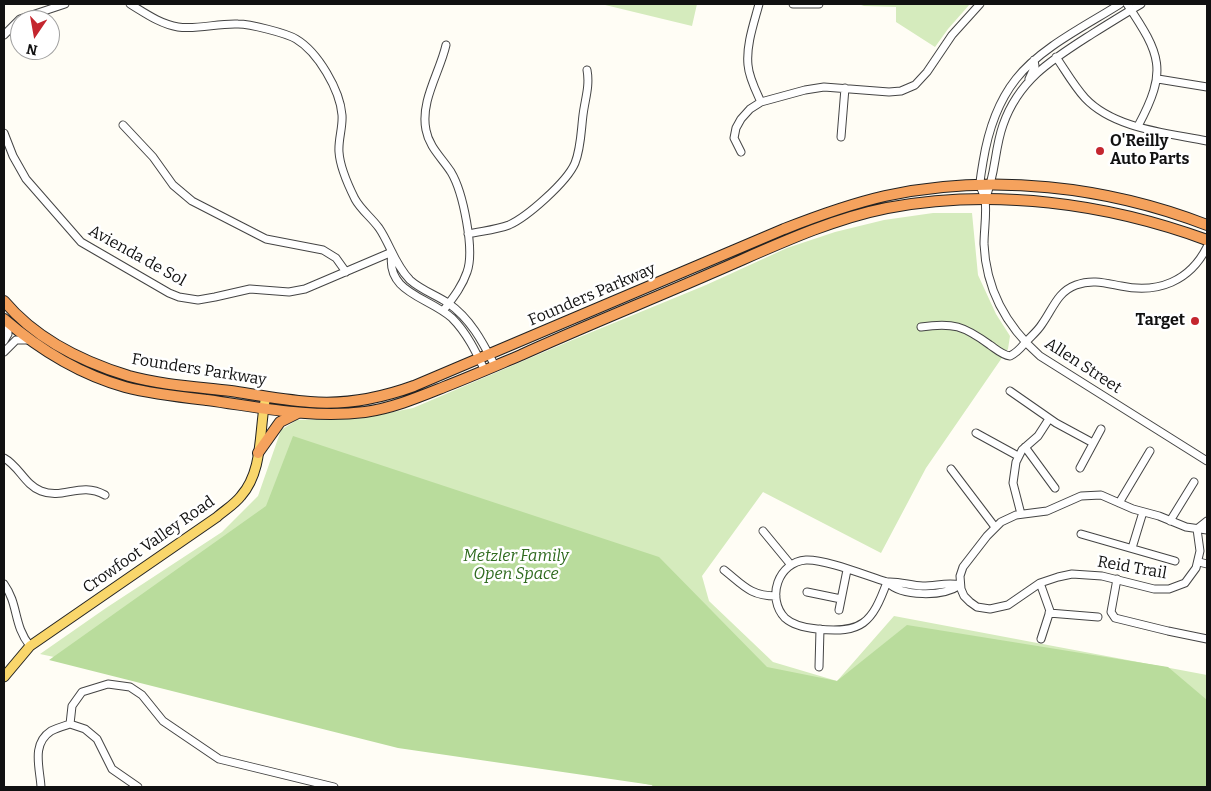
<!DOCTYPE html>
<style>
body{margin:0}
#map{position:relative;width:1211px;height:791px;overflow:hidden;background:#fffdf5;font-family:Bitter,serif}
canvas{display:block}
.frame{position:absolute;inset:0;border:5px solid #111;pointer-events:none}
.north{position:absolute;left:10px;top:10px;width:50px;height:50px;box-sizing:border-box;background:#fff;border:1px solid #a0a0a0;border-radius:50%;rotate:192deg;font-size:14px;font-weight:700;line-height:20px;text-align:center;color:#111}
.north::after{content:'';display:block;margin:auto;width:18px;height:22px;background:#c4262e;clip-path:polygon(50% 0,100% 100%,50% 72%,0 100%)}
</style>
<div id="map">
<canvas width="1211" height="791"></canvas>
<div class="frame"></div>
<div class="north">N</div>
</div>
<script>
const ctx = document.querySelector('canvas').getContext('2d');
ctx.lineJoin = 'round';
function fill(path, color) { ctx.fillStyle = color; ctx.fill(path, 'evenodd'); }
function trace(path, color, width, dash) { ctx.strokeStyle = color; ctx.lineWidth = width; ctx.lineCap = dash ? 'butt' : 'round'; ctx.setLineDash(dash || []); ctx.stroke(path); }
function drawText(font, color, halo, rows, align = 'center') {
  ctx.font = font + ' Bitter,serif'; ctx.lineWidth = 5; ctx.setLineDash([]); ctx.textBaseline = 'middle'; ctx.strokeStyle = halo; ctx.fillStyle = color; for (const [text, x, y, turn = 0] of rows) {
    ctx.save(); ctx.translate(x, y); ctx.rotate((+turn || 0) * Math.PI / 180); ctx.textAlign = isNaN(turn) ? turn : align; if (halo) ctx.strokeText(text, 0, 0); ctx.fillText(text, 0, 0); ctx.restore();
  }
}
fill(new Path2D(`
 M601 4H697L692 26Z
 M858 4H970L948 29 935 47 896 22V7L864 6Z
 M933 213H972L978 275 996 314 1010 336 1008 349 926 468 881 553 763 492 702 576 709 601 773 662 837 681 894 616 1207 675V787H660L40 654 106 608 222 532 258 496 281 430 297 420 363 418 413 408 570 341 706 285 787 248 835 232 884 220Z`), '#d5ebbd');
fill(new Path2D(`
 M293 436 659 557 767 667 837 681 907 625 1168 667 1207 700V787H653L652 785 398 748 49 660 266 506Z`), '#b9dc9c');
const minor = new Path2D(`
 M130 4C145 13 160 24 178 27 197 30 218 23 238 24 250 24 286 33 296 39 318 52 340 90 342 115 343 127 338 140 339 152 340 168 348 185 355 199 361 210 371 217 379 228 390 244 395 265 410 280 421 290 436 295 448 303 471 319 483 343 495 366
 M759 4C754 23 746 45 748 65 749 78 756 91 761 102
 M793 4H819
 M1120 4C1087 25 1040 48 1016 79 997 103 988 131 983 162 982 169 980 178 980 185 981 190 984 194 985 199 987 213 984 230 984 244 986 290 1006 326 1040 356L1207 461
 M1127 4C1161 55 1168 70 1138 126
 M4 35 20 19 65 4
 M1056 57C1065 70 1074 86 1085 98 1114 129 1168 133 1207 141
 M1029 79 1035 66 1034 60
 M1158 79 1207 87
 M123 125 153 157 173 185 192 201 266 239 323 250 336 258 346 272
 M4 133 13 156 26 179 81 242 169 293 179 297 198 300 215 297 250 289 289 292 305 289 392 252
 M841 137 845 88
 M741 152 734 138 736 128 741 119 750 109 761 102 805 90 824 87 889 92 901 91 915 85 927 72 952 35 980 4
 M985 199C996 175 994 150 1003 125 1019 79 1053 59 1092 34 1108 24 1124 14 1141 4
 M468 234C481 231 496 230 509 225 527 217 567 182 575 163 581 148 581 131 583 115 585 99 590 86 587 70
 M392 253C385 293 429 297 452 318 467 333 476 352 485 371
 M443 311C452 299 462 287 467 272 475 250 463 192 451 172 442 158 429 147 426 130 420 101 440 72 446 45
 M921 327C953 322 964 326 990 345 996 349 1002 355 1010 356 1016 353 1020 349 1024 344 1030 337 1037 332 1042 324 1053 309 1057 292 1076 285 1092 279 1105 283 1121 286 1158 294 1190 281 1207 247
 M4 341 8 334V323
 M4 352 16 340H28
 M1010 391 1056 423 1093 443
 M976 433 1018 456
 M1025 447 1055 488
 M4 458C19 466 25 485 41 491 64 500 80 481 105 495
 M1080 468 1101 429
 M951 469 995 527
 M1119 503 1150 451
 M1021 514 1013 483 1016 462 1022 450 1038 436 1049 419
 M1170 521 1194 482
 M1197 529 1200 551 1196 568 1185 583 1169 589H1154L1102 576 1072 574 1058 577 1040 583 1008 605 990 609 977 607 970 602 964 596 961 589 960 576 963 567 987 536 1001 522 1016 515 1047 511 1081 496 1101 495 1133 509 1159 516 1186 527 1207 530
 M1197 529 1207 521
 M763 531 791 565
 M1081 534 1175 561
 M1132 548 1143 512
 M1199 562 1207 564
 M724 570C743 585 750 596 776 596
 M1117 579 1111 612 1115 618 1168 631 1207 639
 M887 582C872 623 862 634 817 629 806 628 794 626 785 618 766 598 778 562 806 560 825 559 867 576 887 582 900 581 911 586 923 586 936 586 948 582 960 585
 M887 582C902 597 943 597 960 585
 M1040 583 1050 611 1041 639
 M4 584C19 605 13 625 30 646
 M807 592 841 599
 M839 610 847 570
 M1049 613 1098 617
 M819 667 820 629
 M70 724 85 729 97 739 112 769 138 787
 M41 787C40 768 31 744 51 731 57 728 64 726 70 724L72 706 82 692 108 684 130 687 142 695 163 721 219 759 334 787`);
const major = new Path2D(`
 M4 677 30 646 217 517C225 510 235 504 241 496 263 471 259 433 265 401`);
const highway = new Path2D(`
 M4 301C35 338 83 362 129 376 162 385 197 387 231 391 257 395 283 400 310 402 345 405 381 398 414 386L784 229C817 216 850 204 885 196 992 173 1106 186 1207 225
 M4 319C40 350 79 374 125 387 152 394 180 397 207 400 259 407 312 419 365 412 393 408 419 397 444 387 470 377 495 366 521 355 585 326 650 300 714 272 770 248 827 220 887 208 994 188 1106 203 1207 240
 M258 453 280 422 298 413`);
trace(minor, '#444', 9);
trace(major, '#222', 11);
trace(highway, '#222', 12);
trace(minor, '#fff', 7);
trace(major, '#f9d66b', 9);
trace(highway, '#f5a25d', 10);
for (const [x, y, r, color] of [
 [1100,151,5,"#c4262e"],
 [1195,321,5,"#c4262e"]
]) { const dot = new Path2D(); dot.arc(x, y, r, 0, 2 * Math.PI); ctx.fillStyle = color; ctx.fill(dot); trace(dot, '#fff', 2); }
drawText('bold 16px', '#111', '#fff', [
 ["O'Reilly",1110,142],
 ["Auto Parts",1110,160],
 ["Target",1185,321,"right"]
], 'left');
drawText('16px', '#111', '#fff', [
 ["Avienda de Sol",137,256,29],
 ["Founders Parkway",592,295,-23],
 ["Allen Street",1083,366,33],
 ["Founders Parkway",199,370,9],
 ["Crowfoot Valley Road",149,545,-35],
 ["Reid Trail",1132,568,10]
]);
drawText('italic 16px', '#2f6b1f', '#fff', [
 ["Metzler Family",516,557],
 ["Open Space",516,575]
]);
</script>
